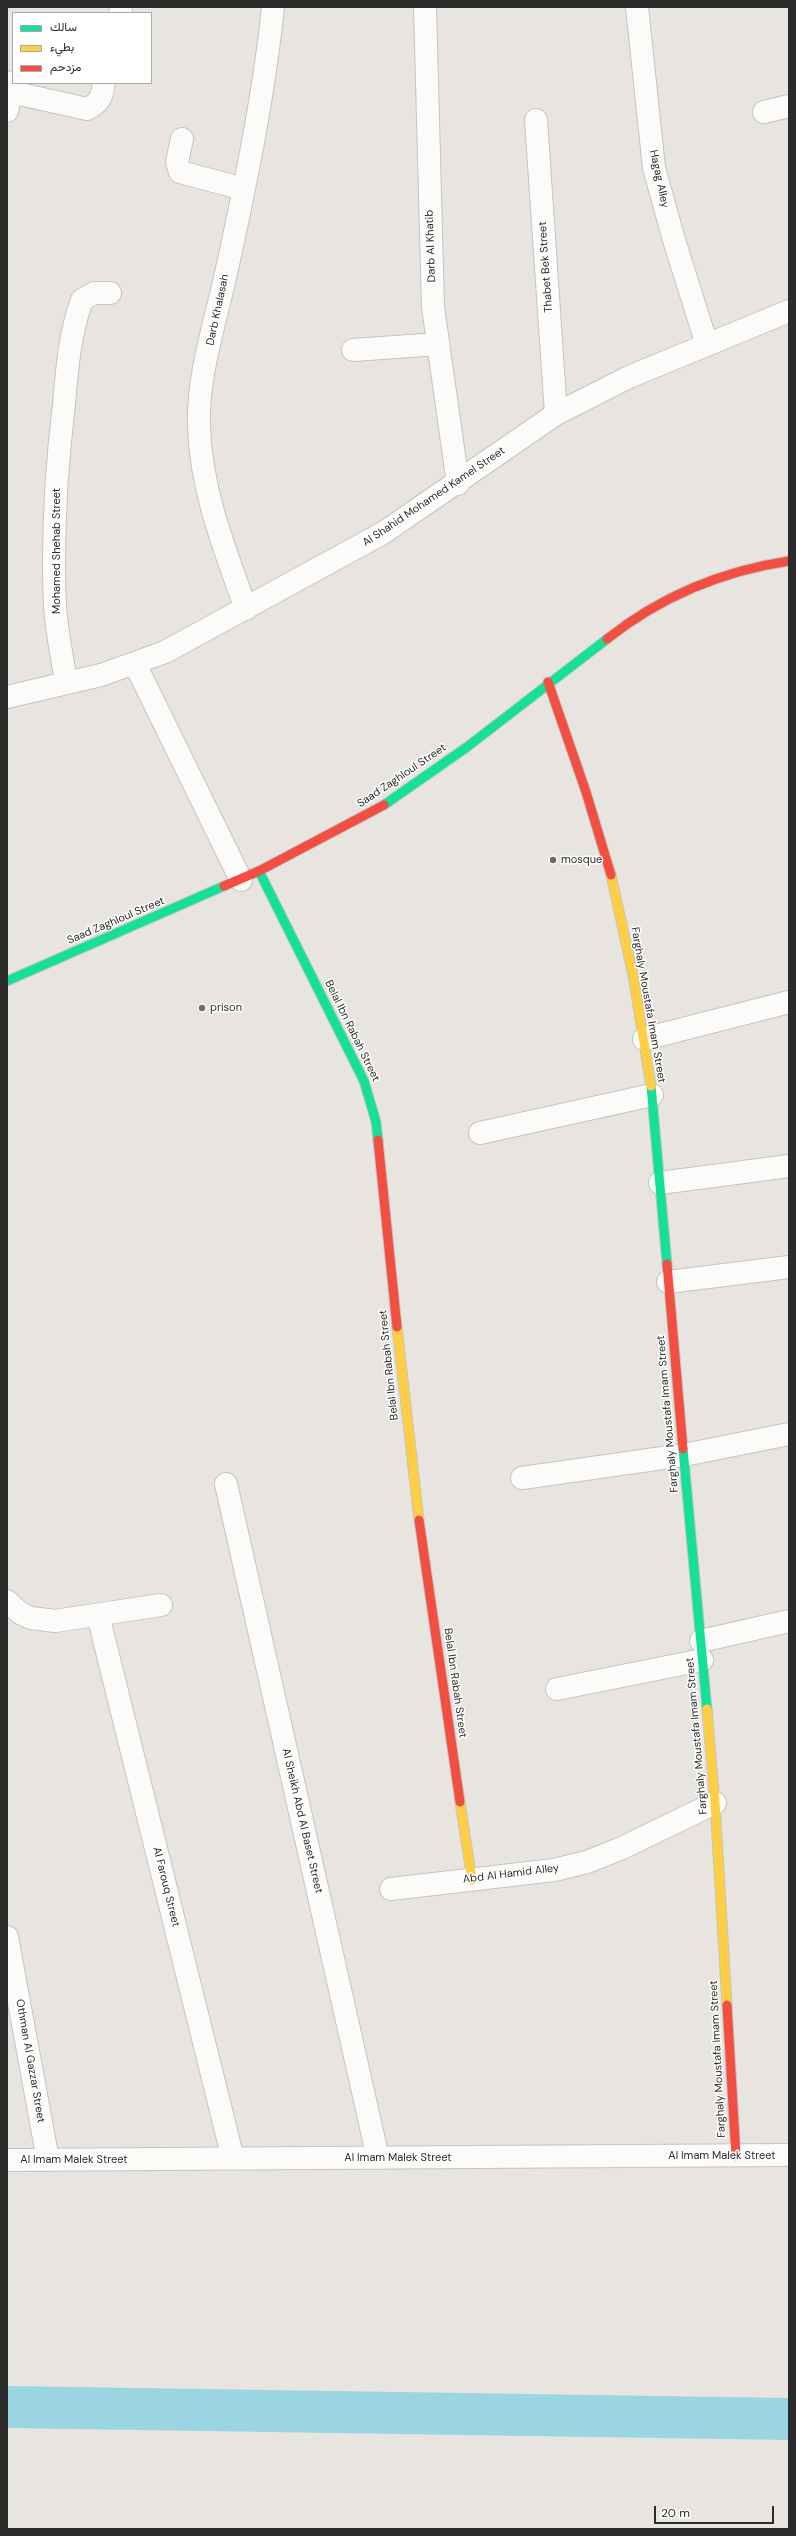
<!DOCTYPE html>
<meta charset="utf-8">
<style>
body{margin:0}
#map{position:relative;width:796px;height:2536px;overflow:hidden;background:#e8e5e1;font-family:"DM Sans",Vazirmatn,sans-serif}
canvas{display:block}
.frame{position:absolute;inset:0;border:8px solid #2b2b2b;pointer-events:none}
.legend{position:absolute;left:12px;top:12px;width:140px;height:72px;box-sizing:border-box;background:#fff;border:1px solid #aaa;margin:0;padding:5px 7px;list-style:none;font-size:12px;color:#2b2b2b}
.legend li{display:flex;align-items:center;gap:8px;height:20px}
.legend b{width:20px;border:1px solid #aaa}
.scale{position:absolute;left:654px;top:2506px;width:120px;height:18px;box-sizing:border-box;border:2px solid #2b2b2b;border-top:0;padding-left:5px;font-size:12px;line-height:14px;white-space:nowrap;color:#2b2b2b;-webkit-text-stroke:3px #fff;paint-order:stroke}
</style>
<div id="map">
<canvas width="796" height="2536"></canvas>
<div class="frame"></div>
<ul class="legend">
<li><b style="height:5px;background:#16e098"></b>سالك</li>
<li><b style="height:5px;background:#ffcf43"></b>بطيء</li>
<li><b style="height:5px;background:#f24e42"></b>مزدحم</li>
</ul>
<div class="scale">20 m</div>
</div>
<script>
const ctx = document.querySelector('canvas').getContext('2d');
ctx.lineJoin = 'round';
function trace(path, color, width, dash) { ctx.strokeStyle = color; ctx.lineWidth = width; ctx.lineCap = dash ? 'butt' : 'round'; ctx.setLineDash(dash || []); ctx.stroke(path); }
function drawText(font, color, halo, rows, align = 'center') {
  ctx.font = font + ' "DM Sans",sans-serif'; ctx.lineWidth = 3; ctx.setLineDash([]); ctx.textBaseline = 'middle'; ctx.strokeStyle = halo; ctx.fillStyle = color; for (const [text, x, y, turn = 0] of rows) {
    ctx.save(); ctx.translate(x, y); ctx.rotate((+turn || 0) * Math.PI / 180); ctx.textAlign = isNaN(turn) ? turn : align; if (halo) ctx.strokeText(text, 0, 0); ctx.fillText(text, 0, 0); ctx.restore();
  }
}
trace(new Path2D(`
 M7 2407 789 2419`), '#9cd5e2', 42);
const street = new Path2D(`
 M425 7 433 307 458 484
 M637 7 654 168 674 240 707 345
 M120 13 121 7
 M11 92 87 109C100 103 102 96 104 83
 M7 111 13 82
 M764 112 789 106
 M536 120 556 414
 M182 139 177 162 180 172 244 189
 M353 350 438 344
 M246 609C225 550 201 491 199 427 197 375 216 320 227 269 246 182 264 95 273 7
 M135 664 241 880
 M66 682C62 657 57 632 55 607 52 539 56 471 64 404 67 369 70 332 82 300L94 293H110
 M7 697 101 675 165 652 383 533 556 414 629 377 789 311
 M644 1039 789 1002
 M480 1133 652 1095
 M660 1183 789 1166
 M668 1282 789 1267
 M522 1478 684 1455 789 1434
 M226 1484 378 2158
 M7 1601 20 1613 31 1618 55 1621 161 1605
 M98 1615 233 2159
 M701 1641 789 1621
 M557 1689 702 1660
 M391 1889 554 1870 587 1862 622 1848 715 1803
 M7 1937 48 2160
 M7 2160 789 2155`);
const fast = new Path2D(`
 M384 805 467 747 607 639
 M259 871 364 1081 376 1122 378 1140
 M7 981 224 886
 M651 1086 667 1264
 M683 1449 707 1709`);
const slow = new Path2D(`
 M611 875 633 975 651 1086
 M397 1327 419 1520
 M707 1709 715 1803 727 2005
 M460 1802 472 1880`);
const jam = new Path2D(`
 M607 639C660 597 722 571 789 561
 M548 682 586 792 611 875
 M224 886 259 871 384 805
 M378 1140 397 1327
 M667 1264 683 1449
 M419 1520 460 1802
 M727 2005 736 2156`);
trace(street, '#c4c4c3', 24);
trace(fast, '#c4c4c3', 11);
trace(slow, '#c4c4c3', 11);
trace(jam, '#c4c4c3', 11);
trace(street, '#fcfbfa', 22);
trace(fast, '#16e098', 9);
trace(slow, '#ffcf43', 9);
trace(jam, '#f24e42', 9);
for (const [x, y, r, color] of [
 [553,860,4,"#6d6c6b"],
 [202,1008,4,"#6d6c6b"]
]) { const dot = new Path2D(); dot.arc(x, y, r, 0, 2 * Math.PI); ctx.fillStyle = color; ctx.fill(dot); trace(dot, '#fff', 1.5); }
drawText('11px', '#2b2b2b', '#fff', [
 ["Hagag Alley",659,179,78],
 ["Darb Al Khatib",431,246,-92],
 ["Thabet Bek Street",546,267,-94],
 ["Darb Khalasah",218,310,-78],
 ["Al Shahid Mohamed Kamel Street",434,497,-34],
 ["Mohamed Shehab Street",57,551,-90],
 ["Saad Zaghloul Street",402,776,-34],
 ["Saad Zaghloul Street",116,921,-23],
 ["Farghaly Moustafa Imam Street",648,1005,80],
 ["Belal Ibn Rabah Street",352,1031,64],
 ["Belal Ibn Rabah Street",389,1365,-96],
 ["Farghaly Moustafa Imam Street",668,1414,-95],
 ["Belal Ibn Rabah Street",455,1683,82],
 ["Farghaly Moustafa Imam Street",697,1736,-95],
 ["Al Sheikh Abd Al Baset Street",302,1821,77],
 ["Abd Al Hamid Alley",511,1874,-7],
 ["Al Farouq Street",166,1887,76],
 ["Farghaly Moustafa Imam Street",718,2059,-93],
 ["Othman Al Gazzar Street",30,2061,80],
 ["Al Imam Malek Street",722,2156],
 ["Al Imam Malek Street",398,2158],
 ["Al Imam Malek Street",74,2160]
]);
drawText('11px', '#2b2b2b', '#fff', [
 ["mosque",561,860],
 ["prison",210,1008]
], 'left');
</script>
